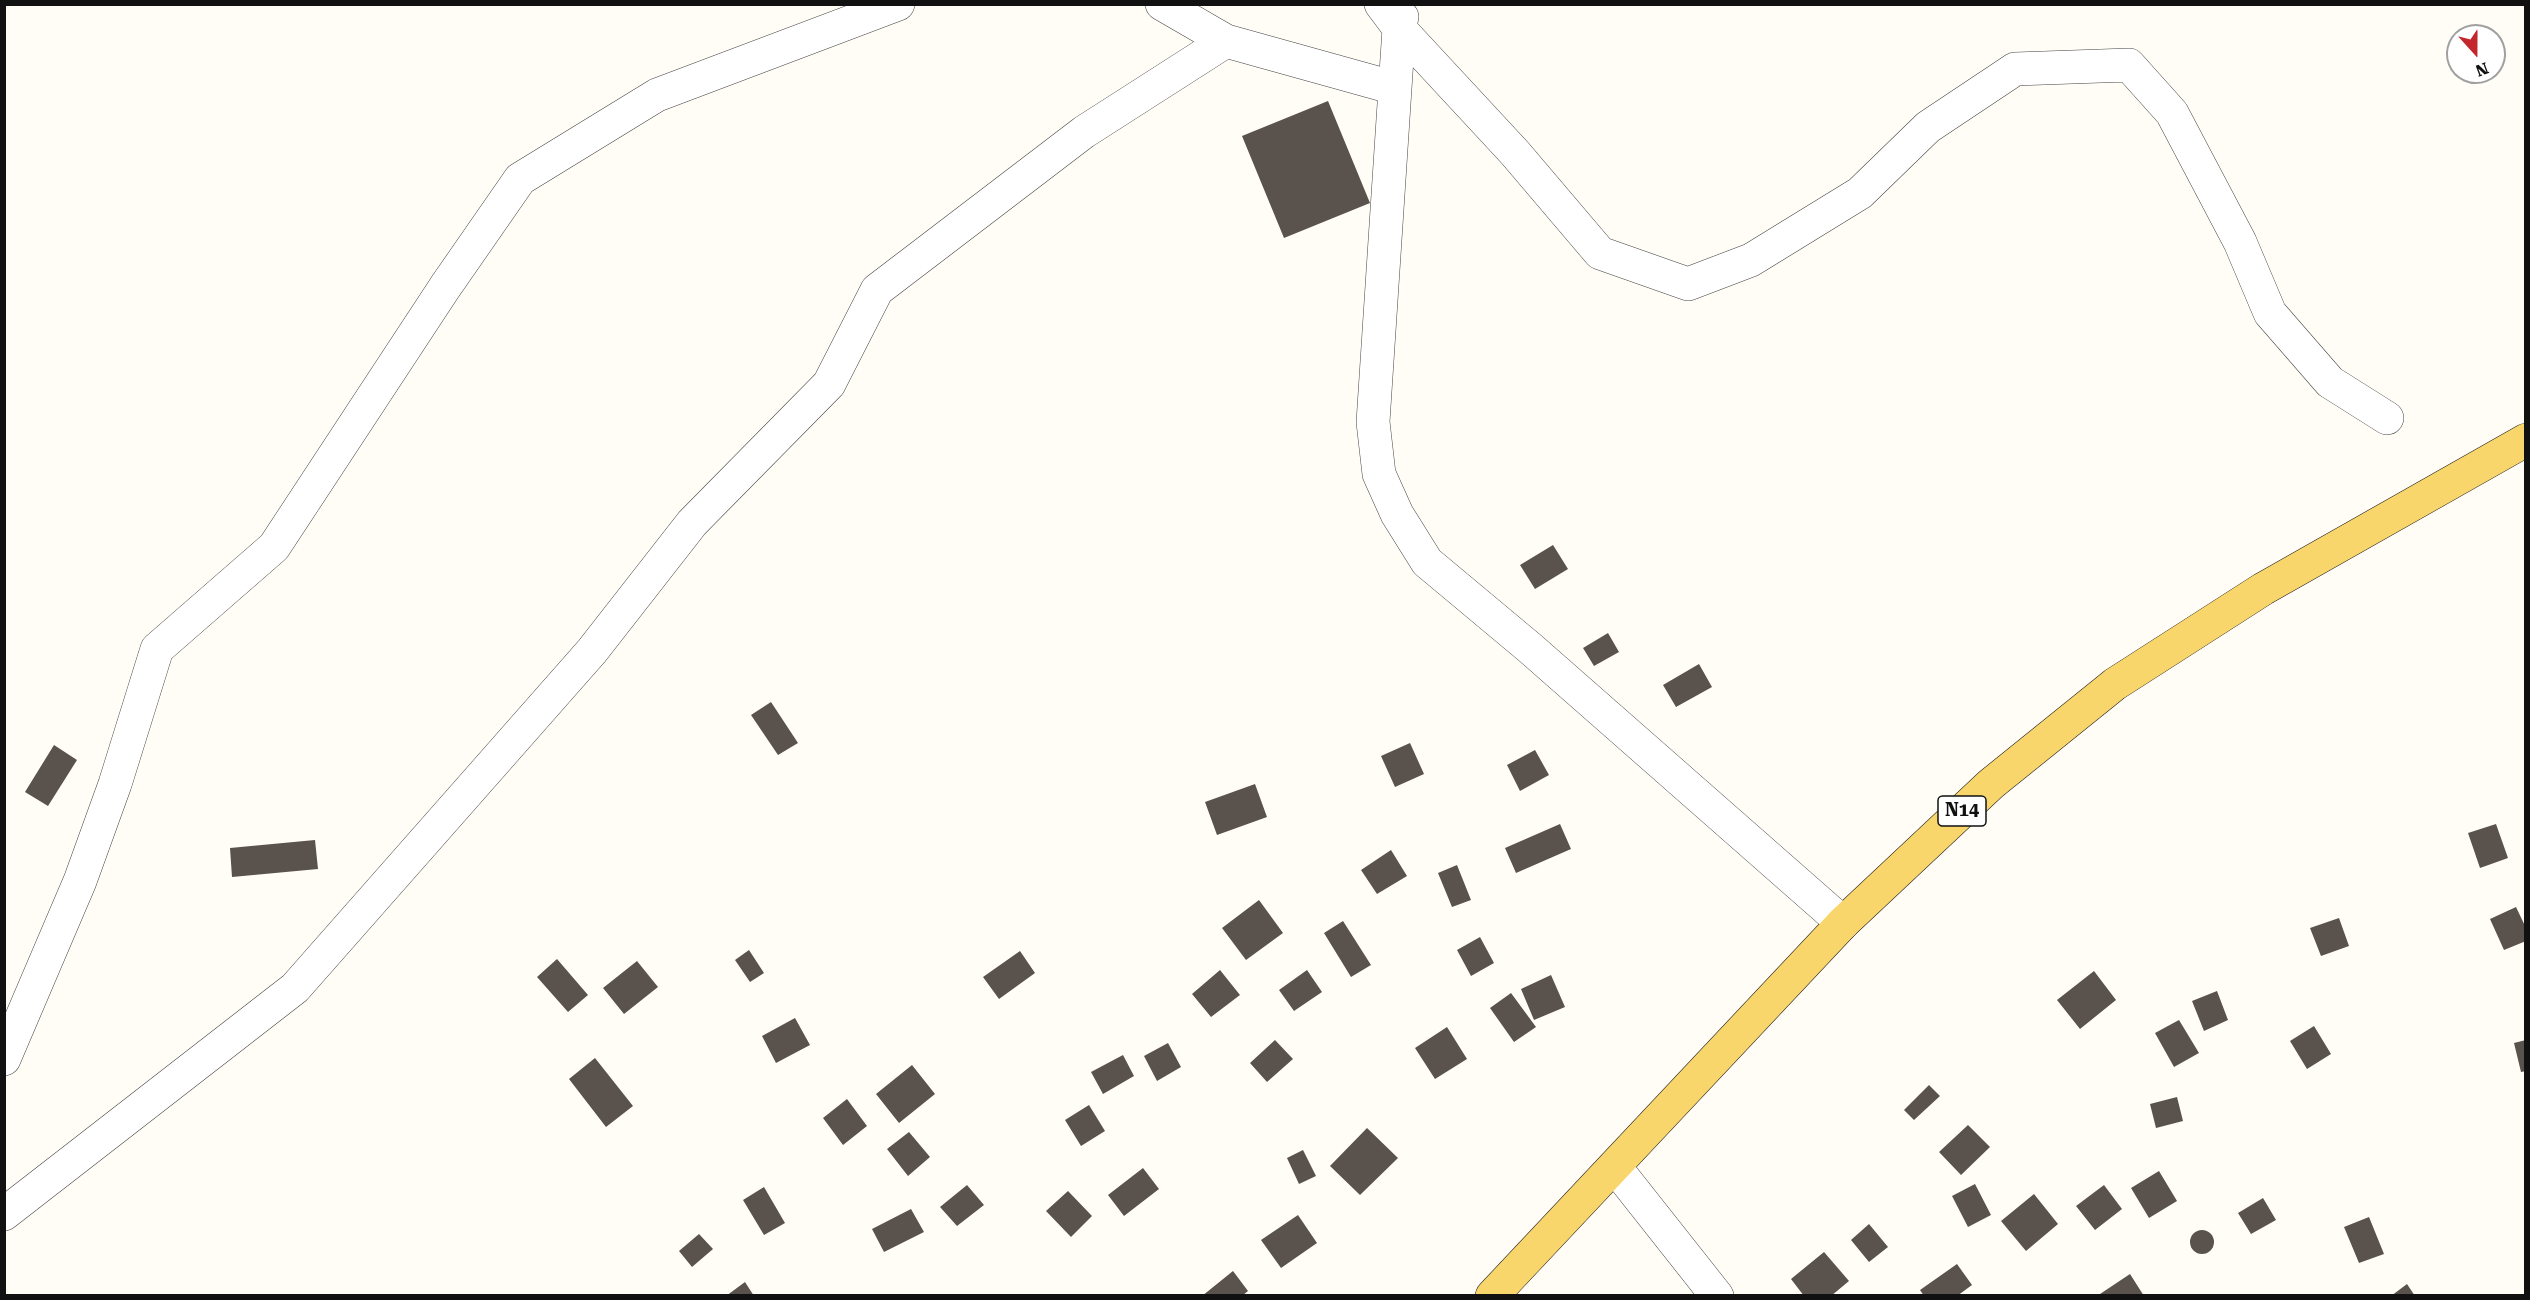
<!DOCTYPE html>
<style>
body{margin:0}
#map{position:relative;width:2530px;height:1300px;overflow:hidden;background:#fffdf5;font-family:"Roboto Serif",serif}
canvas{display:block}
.frame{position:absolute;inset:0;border:6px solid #111;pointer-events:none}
.north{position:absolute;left:2446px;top:24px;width:60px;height:60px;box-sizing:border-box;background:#fff;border:2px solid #a0a0a0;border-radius:50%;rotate:159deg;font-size:16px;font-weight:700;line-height:24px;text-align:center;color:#111}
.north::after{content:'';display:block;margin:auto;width:21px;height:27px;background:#c4262e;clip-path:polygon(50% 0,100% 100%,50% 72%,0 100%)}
</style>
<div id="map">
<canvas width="2530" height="1300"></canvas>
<div class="frame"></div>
<div class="north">N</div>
</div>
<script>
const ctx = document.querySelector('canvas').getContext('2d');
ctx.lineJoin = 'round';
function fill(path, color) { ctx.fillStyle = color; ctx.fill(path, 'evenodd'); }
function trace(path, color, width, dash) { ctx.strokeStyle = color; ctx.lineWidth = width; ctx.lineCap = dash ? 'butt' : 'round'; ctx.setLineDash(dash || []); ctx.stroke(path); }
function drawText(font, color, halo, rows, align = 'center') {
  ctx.font = font + ' "Roboto Serif",serif'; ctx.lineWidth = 6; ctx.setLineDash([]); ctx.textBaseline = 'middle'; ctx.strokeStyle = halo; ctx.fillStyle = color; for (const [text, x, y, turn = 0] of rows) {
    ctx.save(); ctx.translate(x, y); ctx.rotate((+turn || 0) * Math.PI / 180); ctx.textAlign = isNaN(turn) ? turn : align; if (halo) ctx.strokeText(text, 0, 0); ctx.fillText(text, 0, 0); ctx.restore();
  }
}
fill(new Path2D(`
 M1328 101 1370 203 1284 238 1242 136Z
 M1553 545 1568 569 1535 589 1520 565Z
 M1608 633 1619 652 1594 666 1583 648Z
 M1699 664 1712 687 1676 707 1663 685Z
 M771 702 798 743 778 755 751 715Z
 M1410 743 1424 774 1395 787 1381 756Z
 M54 745 77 760 48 806 25 792Z
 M1535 750 1549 775 1520 791 1507 765Z
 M1255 784 1267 817 1217 835 1205 802Z
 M1560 824 1571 849 1516 873 1505 848Z
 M2496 824 2508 858 2480 868 2468 833Z
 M315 840 318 869 232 877 230 848Z
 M1391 850 1407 876 1377 894 1361 870Z
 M1457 865 1471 900 1452 907 1438 873Z
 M1259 900 1283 933 1246 960 1222 928Z
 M2516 907 2526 928V941L2504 950 2490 919Z
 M2339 918 2349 946 2321 956 2310 928Z
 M1343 921 1371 965 1351 977 1324 933Z
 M1480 937 1494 963 1471 976 1457 950Z
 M749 950 764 973 750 982 735 960Z
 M1020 951 1035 973 999 999 983 977Z
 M557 959 588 995 568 1012 537 977Z
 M637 961 658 987 624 1014 603 988Z
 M1220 970 1240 995 1211 1017 1192 994Z
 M1307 970 1322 992 1294 1011 1279 990Z
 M2094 971 2116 1000 2080 1029 2057 1000Z
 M1551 975 1565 1007 1534 1020 1521 989Z
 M2217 991 2228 1020 2204 1031 2192 1001Z
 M1511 993 1536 1027 1514 1042 1490 1008Z
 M795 1018 810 1045 776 1063 762 1036Z
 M2179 1020 2199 1053 2174 1067 2155 1033Z
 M2314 1026 2331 1054 2307 1069 2290 1041Z
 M1447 1027 1467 1059 1435 1079 1415 1048Z
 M1275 1040 1293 1059 1267 1082 1250 1063Z
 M2526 1040V1071L2521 1072 2514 1043Z
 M1168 1043 1181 1067 1157 1081 1144 1056Z
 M1123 1055 1134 1076 1103 1094 1091 1072Z
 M595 1058 633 1106 606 1127 569 1079Z
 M912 1065 935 1094 899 1123 876 1094Z
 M1929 1085 1940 1096 1914 1120 1904 1110Z
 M2177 1097 2183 1121 2156 1128 2150 1104Z
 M847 1099 867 1126 843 1145 823 1118Z
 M1089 1105 1105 1131 1081 1146 1065 1120Z
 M1968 1125 1990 1147 1961 1175 1939 1152Z
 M1367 1128 1398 1158 1360 1195 1330 1166Z
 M909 1132 930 1157 908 1176 887 1149Z
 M1303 1150 1316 1176 1299 1184 1287 1158Z
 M1143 1168 1159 1189 1124 1216 1108 1195Z
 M2159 1171 2177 1201 2149 1218 2131 1188Z
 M1975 1184 1991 1215 1968 1227 1952 1196Z
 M967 1185 984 1205 957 1226 940 1207Z
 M2104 1185 2122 1209 2095 1230 2076 1206Z
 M764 1187 785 1223 764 1235 743 1200Z
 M1068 1191 1092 1216 1071 1237 1046 1211Z
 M2034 1194 2058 1224 2026 1251 2001 1221Z
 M2263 1198 2276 1220 2251 1234 2238 1213Z
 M911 1209 924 1232 884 1252 872 1229Z
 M1298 1215 1317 1243 1281 1268 1261 1240Z
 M2369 1217 2384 1254 2359 1263 2344 1227Z
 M1869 1224 1888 1247 1869 1262 1851 1240Z
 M2190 1242a12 12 0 1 1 24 0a12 12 0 1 1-24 0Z
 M699 1234 713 1249 692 1267 679 1251Z
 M1824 1252 1849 1281 1831 1296H1804L1791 1279Z
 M1957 1264 1972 1285 1957 1296H1924L1920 1290Z
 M1233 1271 1248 1291 1242 1296H1202Z
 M2130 1274 2144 1296H2102L2100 1294Z
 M745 1282 754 1296H726Z
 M2407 1284 2415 1296H2391Z`), '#5a524d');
const minor = new Path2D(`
 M1162 4 1226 41 1395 88
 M1381 4 1399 28 1515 153 1600 253 1688 284 1751 260 1860 193 1928 127 2015 69 2129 65 2172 113 2240 242 2270 313 2330 382 2387 418
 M1402 17 1399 28 1373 422 1379 474 1397 514 1427 562 1530 648 1843 923
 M4 1059 80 881 115 784 157 649 274 547 445 287 520 179 657 95 898 4
 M1615 1167 1717 1296
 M4 1214 295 988 592 651 692 523 829 384 877 290 1084 132 1226 41`);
const major = new Path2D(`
 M1492 1296 1843 923 1991 784 2115 684 2263 589 2526 440`);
trace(minor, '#444', 34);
trace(major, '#222', 34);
trace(minor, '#fff', 33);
trace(major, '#f9d66b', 33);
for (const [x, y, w] of [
 [1962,811,48]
]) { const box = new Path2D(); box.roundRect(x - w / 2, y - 15, w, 30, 4.5); ctx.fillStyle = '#fff'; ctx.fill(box); trace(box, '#111', 1.5); }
drawText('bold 18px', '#111', null, [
 ["N14",1962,811]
]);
</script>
